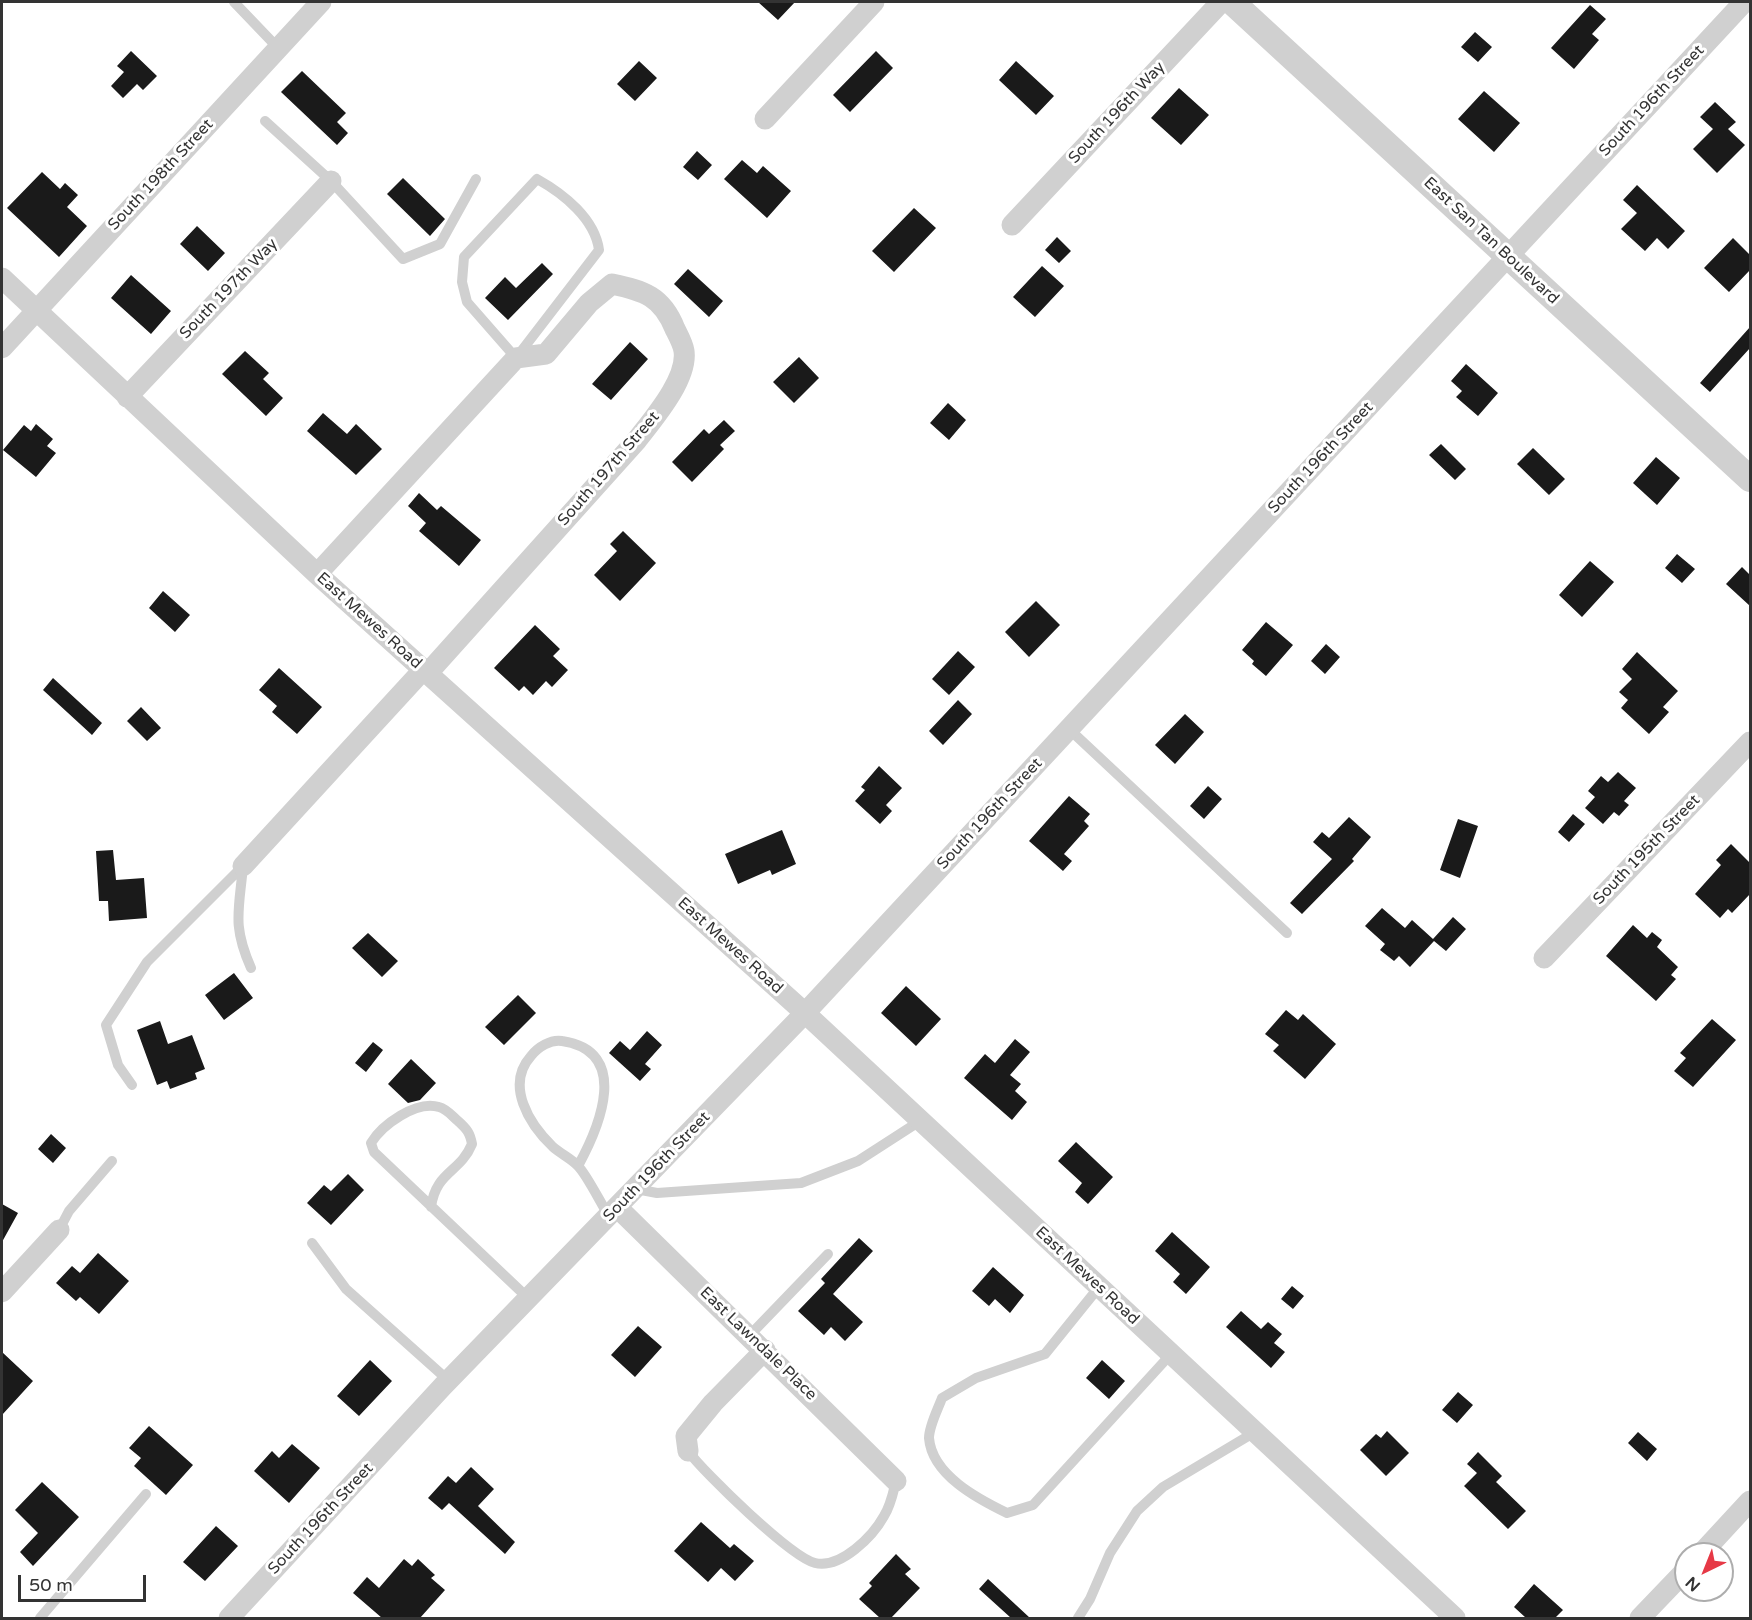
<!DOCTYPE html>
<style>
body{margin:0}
#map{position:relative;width:1752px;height:1620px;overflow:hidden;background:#fff;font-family:"Varela Round",sans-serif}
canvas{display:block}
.frame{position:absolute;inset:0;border:3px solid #333;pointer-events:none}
.north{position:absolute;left:1674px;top:1542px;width:60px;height:60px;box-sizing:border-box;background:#fff;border:2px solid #adadad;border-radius:50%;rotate:223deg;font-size:16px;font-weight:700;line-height:24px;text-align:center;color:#333}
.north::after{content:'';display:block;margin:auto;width:21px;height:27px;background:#e63946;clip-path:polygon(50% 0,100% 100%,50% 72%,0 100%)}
.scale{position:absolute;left:18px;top:1575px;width:128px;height:27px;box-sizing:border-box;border:3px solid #333;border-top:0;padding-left:8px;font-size:18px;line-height:21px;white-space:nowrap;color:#333;-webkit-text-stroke:4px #fff;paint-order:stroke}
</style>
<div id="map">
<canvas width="1752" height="1620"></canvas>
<div class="frame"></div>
<div class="north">N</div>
<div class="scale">50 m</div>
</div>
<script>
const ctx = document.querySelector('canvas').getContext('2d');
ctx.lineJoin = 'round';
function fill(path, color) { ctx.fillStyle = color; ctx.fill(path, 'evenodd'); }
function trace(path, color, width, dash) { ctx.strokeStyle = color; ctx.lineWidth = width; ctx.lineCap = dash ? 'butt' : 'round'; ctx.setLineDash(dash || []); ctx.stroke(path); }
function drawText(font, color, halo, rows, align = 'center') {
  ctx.font = font + ' "Varela Round",sans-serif'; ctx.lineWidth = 6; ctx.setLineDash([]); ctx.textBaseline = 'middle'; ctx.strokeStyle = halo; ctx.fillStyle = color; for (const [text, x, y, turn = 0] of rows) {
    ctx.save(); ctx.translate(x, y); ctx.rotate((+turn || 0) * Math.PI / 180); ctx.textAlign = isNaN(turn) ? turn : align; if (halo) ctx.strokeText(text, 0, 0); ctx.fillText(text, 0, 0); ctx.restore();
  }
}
fill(new Path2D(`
 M758 2H795L778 20Z
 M1590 5 1606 19 1592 34 1599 40 1574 69 1551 48Z
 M1475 32 1492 47 1478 62 1461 47Z
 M131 51 157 76 143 90 137 84 123 98 111 86 124 72 117 66Z
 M876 51 893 68 850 112 833 95Z
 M639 61 657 78 635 101 617 84Z
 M1016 61 1054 96 1036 115 999 80Z
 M302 71 346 113 337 122 348 133 337 145 281 92Z
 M1179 88 1209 115 1181 145 1151 118Z
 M1484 91 1520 123 1494 152 1458 119Z
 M1715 102 1736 122 1728 129 1745 145 1717 173 1693 149 1713 129 1700 117Z
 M697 151 712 165 698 180 683 167Z
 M742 160 757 173 763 166 791 191 767 218 724 179Z
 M42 172 60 189 65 183 78 195 67 207 87 226 59 257 7 208Z
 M403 178 445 219 430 236 387 194Z
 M1637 185 1685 231 1668 249 1657 238 1645 251 1621 229 1637 213 1623 200Z
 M914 208 936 228 894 272 872 251Z
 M197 226 225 253 208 271 180 244Z
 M1057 237 1071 251 1059 263 1045 250Z
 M1733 238 1750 255V270L1729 292 1704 268Z
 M542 263 553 274 508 320 485 298 505 277 516 288Z
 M1042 266 1064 286 1035 317 1013 297Z
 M688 269 723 301 709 317 674 284Z
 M131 275 171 311 151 334 111 298Z
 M1750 327V348L1710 392 1700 383Z
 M630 342 648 359 611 400 592 384Z
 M245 351 269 373 263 379 283 398 266 416 222 374Z
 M799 357 819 378 794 403 773 382Z
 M1466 364 1498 393 1478 416 1456 397 1462 391 1451 381Z
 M948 403 966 420 949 440 930 423Z
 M323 413 347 434 356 424 382 449 356 475 307 431Z
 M724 420 735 431 720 445 724 449 692 482 672 462 704 429 709 434Z
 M36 424 53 439 47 446 56 453 36 477 3 450 24 425 31 431Z
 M1441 444 1466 469 1455 480 1429 455Z
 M1533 448 1565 479 1549 495 1517 464Z
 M1656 457 1680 478 1657 505 1633 483Z
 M419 493 437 510 441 506 481 540 459 566 419 531 426 523 408 506Z
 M623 531 656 563 620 601 594 575 617 551 610 544Z
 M1677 554 1695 569 1682 583 1665 568Z
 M1590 561 1614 582 1582 617 1559 595Z
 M1742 567 1750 575V606L1726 584Z
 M163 591 190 615 175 632 149 608Z
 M1036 601 1060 625 1029 657 1005 632Z
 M1266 622 1293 645 1266 676 1252 664 1254 661 1242 650Z
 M535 625 560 649 553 656 568 670 552 687 546 681 533 695 524 686 519 691 494 668Z
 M1326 644 1340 657 1325 674 1311 661Z
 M958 651 975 667 949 695 932 679Z
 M1637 652 1678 691 1663 707 1669 712 1649 734 1621 708 1628 700 1619 692 1632 679 1622 669Z
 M279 668 322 707 297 734 272 712 277 706 259 690Z
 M53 678 102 723 92 735 43 690Z
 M958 700 972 714 943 745 929 731Z
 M141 707 161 728 147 741 127 721Z
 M1185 714 1204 732 1175 764 1155 745Z
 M879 766 902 788 886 805 892 811 880 824 855 801 865 790 861 787Z
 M1618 772 1636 788 1624 801 1629 805 1619 816 1614 812 1603 824 1585 808 1595 797 1588 791 1601 776 1608 782Z
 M1208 786 1222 799 1204 819 1190 806Z
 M1069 796 1090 814 1084 821 1089 826 1064 854 1072 861 1063 871 1029 841Z
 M1573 814 1585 824 1569 842 1558 832Z
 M1349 817 1371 837 1352 859 1354 861 1302 914 1290 903 1332 859 1313 842 1322 832 1329 838Z
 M1458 819 1478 826 1460 878 1440 870Z
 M782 830 796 864 772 875 770 870 738 884 725 854Z
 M1731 844 1750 863V894L1732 913 1728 909 1720 918 1695 894 1721 865 1716 860Z
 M113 850 116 880 144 878 147 918 109 921 108 901H99L96 851Z
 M1382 908 1405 928 1412 920 1433 939 1453 917 1466 929 1446 951 1434 941 1410 967 1399 956 1394 961 1380 950 1385 944 1365 926Z
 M1633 925 1647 938 1652 932 1662 940 1657 947 1678 967 1671 975 1676 979 1656 1001 1606 956Z
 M368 933 398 961 382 977 352 948Z
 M234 973 253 998 224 1020 205 995Z
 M906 986 941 1019 916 1046 881 1013Z
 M518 995 536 1013 504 1045 485 1027Z
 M1286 1010 1298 1020 1303 1014 1336 1044 1305 1079 1273 1051 1279 1045 1265 1034Z
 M1712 1019 1736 1040 1693 1087 1674 1071 1686 1058 1680 1053Z
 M160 1021 168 1044 192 1035 205 1069 195 1073 197 1079 170 1089 167 1081 157 1085 137 1030Z
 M647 1031 662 1045 645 1064 651 1069 640 1081 609 1053 620 1041 630 1050Z
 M1015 1039 1030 1052 1010 1075 1021 1084 1015 1091 1027 1102 1012 1120 964 1078 985 1054 995 1063Z
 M373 1042 383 1050 366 1072 355 1063Z
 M411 1059 436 1083 420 1100 408 1103 388 1084Z
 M51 1134 66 1148 53 1163 38 1149Z
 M1076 1142 1113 1177 1088 1204 1075 1192 1082 1183 1058 1161Z
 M348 1174 364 1190 331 1225 307 1203 324 1185 331 1191Z
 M2 1204 18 1213 2 1242Z
 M1172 1232 1210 1267 1186 1294 1173 1282 1180 1274 1155 1251Z
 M859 1238 873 1251 833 1294 863 1322 845 1341 831 1327 824 1335 798 1311 825 1283 821 1279Z
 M98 1253 129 1281 99 1314 80 1297 76 1301 56 1283 72 1266 80 1273Z
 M993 1267 1024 1295 1010 1313 995 1299 989 1306 972 1291Z
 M1292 1286 1304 1296 1293 1309 1281 1299Z
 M1241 1311 1261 1329 1268 1322 1282 1334 1274 1343 1285 1352 1271 1368 1226 1327Z
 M638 1326 662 1347 635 1377 611 1355Z
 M2 1352 33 1381 2 1415Z
 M370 1360 392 1381 359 1416 337 1396Z
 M1102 1360 1125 1381 1109 1399 1086 1378Z
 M1458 1392 1473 1405 1457 1423 1442 1410Z
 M149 1426 193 1465 166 1495 134 1466 141 1458 129 1448Z
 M1387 1431 1409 1453 1386 1476 1360 1450 1376 1434 1381 1438Z
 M1638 1432 1657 1449 1647 1461 1628 1443Z
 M292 1444 320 1468 289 1503 254 1471 272 1451 279 1458Z
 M1478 1452 1502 1476 1496 1482 1526 1511 1508 1529 1464 1486 1477 1473 1467 1464Z
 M471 1467 494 1489 478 1506 515 1542 505 1554 449 1503 442 1510 428 1498 448 1476 456 1483Z
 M42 1482 79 1517 33 1566 20 1552 38 1533 15 1510Z
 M701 1522 730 1548 734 1544 754 1561 735 1581 721 1568 708 1582 674 1551Z
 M216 1526 238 1546 205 1581 183 1562Z
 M896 1554 911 1569 905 1574 920 1588 891 1618H880L859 1599 872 1586 869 1583Z
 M404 1559 412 1566 418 1559 435 1575 431 1578 445 1590 420 1618H382L353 1593 367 1577 379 1588Z
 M988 1579 1030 1618H1011L979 1589Z
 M1534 1584 1563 1610 1555 1618H1526L1514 1607Z`), '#1a1a1a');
trace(new Path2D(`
 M234 2 278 48
 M265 121 331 181 403 259 440 244 476 179
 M537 179C564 194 595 219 599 250L516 358 467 302 462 282 464 257Z
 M1069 729 1287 933
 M243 866C239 911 232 925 251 968
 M132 1085 118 1065 106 1025 147 962 243 866
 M578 1166C600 1126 631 1051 562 1041 551 1039 538 1047 531 1056 505 1085 529 1124 553 1147 561 1154 572 1159 578 1166 587 1175 601 1204 609 1216
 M636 1189 657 1193 801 1183 858 1161 920 1121
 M431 1207C436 1171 460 1173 472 1144 470 1133 467 1129 458 1121 452 1116 447 1109 439 1107 416 1100 382 1125 371 1143L374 1152 529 1299
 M59 1230 69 1211 112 1161
 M312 1243 346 1289 449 1381
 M1099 1287 1045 1354 976 1378 942 1398C938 1409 929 1426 929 1438 932 1475 978 1499 1007 1513L1033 1505 1171 1354
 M750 1335 828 1254
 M688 1451C705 1474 791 1557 815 1563 841 1569 873 1536 884 1516 891 1505 893 1493 896 1481
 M40 1618 146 1494
 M1078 1618 1090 1599 1110 1553 1137 1511 1163 1487 1255 1432`), '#d0d0d0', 10);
trace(new Path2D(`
 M765 119 874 2
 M1012 225 1221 2
 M2 278 317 574 805 1013 1455 1618
 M2 348 321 2
 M127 397 331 181
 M317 574 516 358 546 354 589 303 612 284C644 291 662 296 675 329 678 335 683 344 684 351 688 379 653 419 637 440L427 674
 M243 866 423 670
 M1544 958 1750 742
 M618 1208 896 1481
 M2 1292 59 1230
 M688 1451 686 1436 713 1403 765 1350
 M1701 1554 1750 1501
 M229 1618 443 1386 805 1013 1744 2
 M1640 1618 1686 1570`), '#d0d0d0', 21);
trace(new Path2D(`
 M1232 2 1750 479`), '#d0d0d0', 26);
drawText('16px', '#333', '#fff', [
 ["South 196th Street",1652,101,-47],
 ["South 196th Way",1117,113,-47],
 ["South 198th Street",161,175,-47],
 ["East San Tan Boulevard",1491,241,43],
 ["South 197th Way",229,289,-46],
 ["South 196th Street",1321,458,-47],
 ["South 197th Street",609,469,-49],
 ["East Mewes Road",369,621,42],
 ["South 196th Street",990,814,-47],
 ["South 195th Street",1647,850,-46],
 ["East Mewes Road",730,946,42],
 ["South 196th Street",657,1167,-46],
 ["East Mewes Road",1087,1276,43],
 ["East Lawndale Place",758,1344,44],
 ["South 196th Street",321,1519,-47]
]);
</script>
